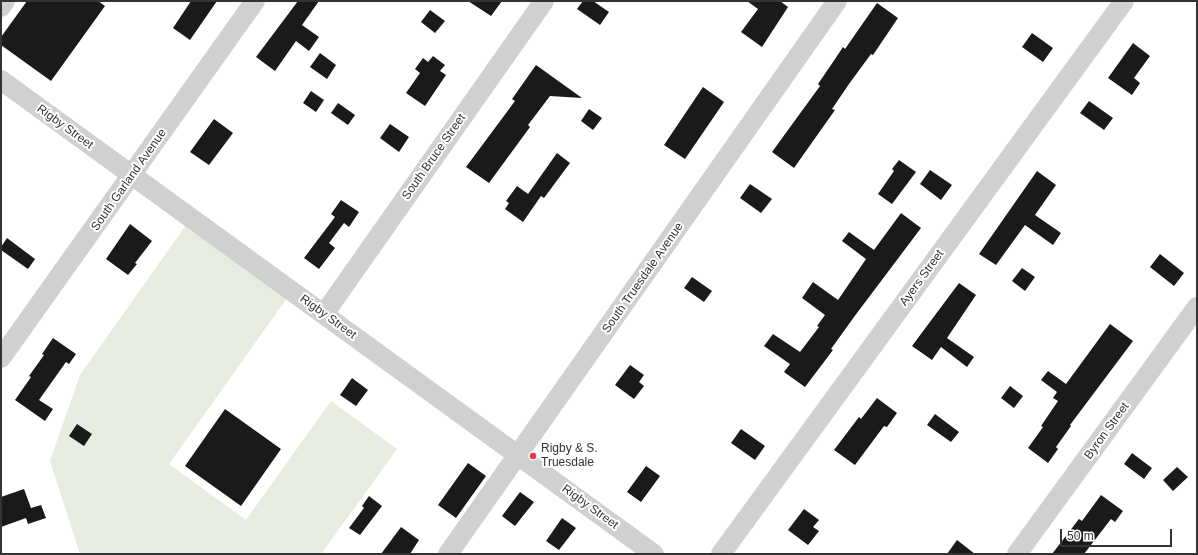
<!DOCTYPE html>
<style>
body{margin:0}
#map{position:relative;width:1198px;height:555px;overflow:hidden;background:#fff;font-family:Helvetica,sans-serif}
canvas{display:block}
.frame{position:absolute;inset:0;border:2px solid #333;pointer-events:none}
.scale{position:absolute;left:1060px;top:529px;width:112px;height:18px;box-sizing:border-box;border:2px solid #333;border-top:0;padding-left:5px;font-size:12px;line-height:14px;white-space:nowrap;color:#333;-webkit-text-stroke:3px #fff;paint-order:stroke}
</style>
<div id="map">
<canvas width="1198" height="555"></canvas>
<div class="frame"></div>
<div class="scale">50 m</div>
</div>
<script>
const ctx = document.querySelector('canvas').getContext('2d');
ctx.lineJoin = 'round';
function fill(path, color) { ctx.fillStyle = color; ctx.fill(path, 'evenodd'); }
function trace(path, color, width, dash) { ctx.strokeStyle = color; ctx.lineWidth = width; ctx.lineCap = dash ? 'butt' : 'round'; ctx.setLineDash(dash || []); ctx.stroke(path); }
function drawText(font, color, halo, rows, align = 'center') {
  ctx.font = font + ' Helvetica,sans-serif'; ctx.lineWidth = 4; ctx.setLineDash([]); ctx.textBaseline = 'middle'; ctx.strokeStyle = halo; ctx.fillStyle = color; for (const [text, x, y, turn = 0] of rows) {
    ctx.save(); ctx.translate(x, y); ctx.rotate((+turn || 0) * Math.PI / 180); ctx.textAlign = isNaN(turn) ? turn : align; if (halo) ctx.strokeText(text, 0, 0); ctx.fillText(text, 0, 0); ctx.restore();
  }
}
fill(new Path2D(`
 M191 218 292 291 169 464 246 520 331 401 397 449 321 554H80L50 461 80 375Z`), '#e6ecdf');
fill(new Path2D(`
 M27 1H98L105 6 51 81 1 45V37Z
 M191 1H217L190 40 173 28Z
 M298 1H319L302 25 319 37 309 51 296 41 275 71 256 57Z
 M468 1H502L491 16Z
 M583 1H593L609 12 600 25 577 9Z
 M747 1H780L788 7 762 47 741 32 758 9Z
 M877 3 898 18 873 55 871 54 849 84 832 109 835 110 794 168 772 152 820 86 818 84 833 62 843 47 845 49Z
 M430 10 445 21 435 33 421 22Z
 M1032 33 1053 48 1043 62 1022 47Z
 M1133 43 1150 56 1134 78 1140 83 1132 95 1108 78Z
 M320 53 336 65 327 79 310 67Z
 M433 56 445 65 440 71 446 75 425 106 406 93 420 73 415 69 423 58 428 62Z
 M536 65 582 98 550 96 528 125 530 127 489 183 466 167 515 101 512 99Z
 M703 87 724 102 685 159 664 145Z
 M311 91 324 100 316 112 303 103Z
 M1089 101 1113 118 1104 130 1080 113Z
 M338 103 355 115 348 125 331 113Z
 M589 109 602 118 593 130 581 121Z
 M214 119 233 133 209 165 190 152Z
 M390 124 409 137 399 152 380 138Z
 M557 153 570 163 544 198 541 196 523 222 505 209 509 203 506 201 517 186 528 194Z
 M899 160 916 172 892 204 878 194 894 171 892 169Z
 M930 170 952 185 941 200 920 184Z
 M1037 171 1056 185 1035 215 1061 233 1053 245 1025 225 996 265 979 254Z
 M750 184 772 199 761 213 740 198Z
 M341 200 359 212 349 227 344 223 329 243 335 248 319 269 304 258 335 217 331 214Z
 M901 213 921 228 854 317 831 349 833 350 805 387 784 372 790 364 764 346 773 334 800 352 819 327 817 326 825 315 802 298 813 282 838 300 866 259 842 241 849 232 874 250Z
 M130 224 152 241 135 263 137 264 128 275 106 259Z
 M7 238 35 259 28 269 1 250V247Z
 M1160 254 1184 273 1174 286 1150 267Z
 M1022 268 1035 277 1025 291 1012 281Z
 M692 277 712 291 704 302 684 288Z
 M959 283 976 295 947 338 974 357 967 367 941 347 932 360 912 346Z
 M1110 324 1133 341 1070 425 1071 426 1056 447 1058 449 1048 463 1028 448 1043 427 1041 426 1058 401 1053 398 1057 392 1041 380 1048 371 1066 384Z
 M53 338 76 354 69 364 66 362 39 400 53 409 45 421 15 400 31 377 29 376 44 355 42 354Z
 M630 365 644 375 639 382 644 386 634 399 615 385Z
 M352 378 368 390 356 406 340 395Z
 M1010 386 1023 396 1014 408 1001 398Z
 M877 398 897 413 887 427 884 426 855 465 834 450 859 417 861 419Z
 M225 409 281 449 241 506 185 466Z
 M935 414 959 432 951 442 927 425Z
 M77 424 92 434 84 446 69 436Z
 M741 429 765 446 755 460 731 443Z
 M1132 453 1152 468 1144 479 1124 464Z
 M468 463 486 476 456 518 438 505Z
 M646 466 660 476 641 502 627 492Z
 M1177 467 1188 477 1173 491 1163 480Z
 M24 489 31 508 41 505 46 518 28 524 26 518 1 527V497Z
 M520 492 534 502 515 526 502 516Z
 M1101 495 1123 511 1115 522 1111 519 1084 554H1052L1079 519 1082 521Z
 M369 496 382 506 360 535 349 528 364 508 362 506Z
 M804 509 819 520 813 527 819 531 808 545 788 530Z
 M562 518 576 528 559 550 546 541Z
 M401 527 419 540 410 554H381Z
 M957 540 975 554H947Z`), '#1a1a1a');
trace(new Path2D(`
 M1 7 5 1
 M1 80 654 554
 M324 314 544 1
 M1 358 255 1
 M448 554 837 1
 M721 554 1124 1
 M1017 554 1197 307`), '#d0d0d0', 20);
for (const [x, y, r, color] of [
 [533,456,4,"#e63946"]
]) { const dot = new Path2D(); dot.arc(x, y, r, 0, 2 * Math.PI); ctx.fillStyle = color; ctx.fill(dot); trace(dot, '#fff', 1.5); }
drawText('12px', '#333', '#fff', [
 ["Rigby Street",65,127,36],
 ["South Bruce Street",434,157,-55],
 ["South Garland Avenue",129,180,-55],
 ["South Truesdale Avenue",643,278,-55],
 ["Ayers Street",922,278,-54],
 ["Rigby Street",328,317,36],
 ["Byron Street",1107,431,-54],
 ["Rigby Street",590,507,36]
]);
drawText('12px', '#333', '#fff', [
 ["Rigby & S.",541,449],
 ["Truesdale",541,463]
], 'left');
</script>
